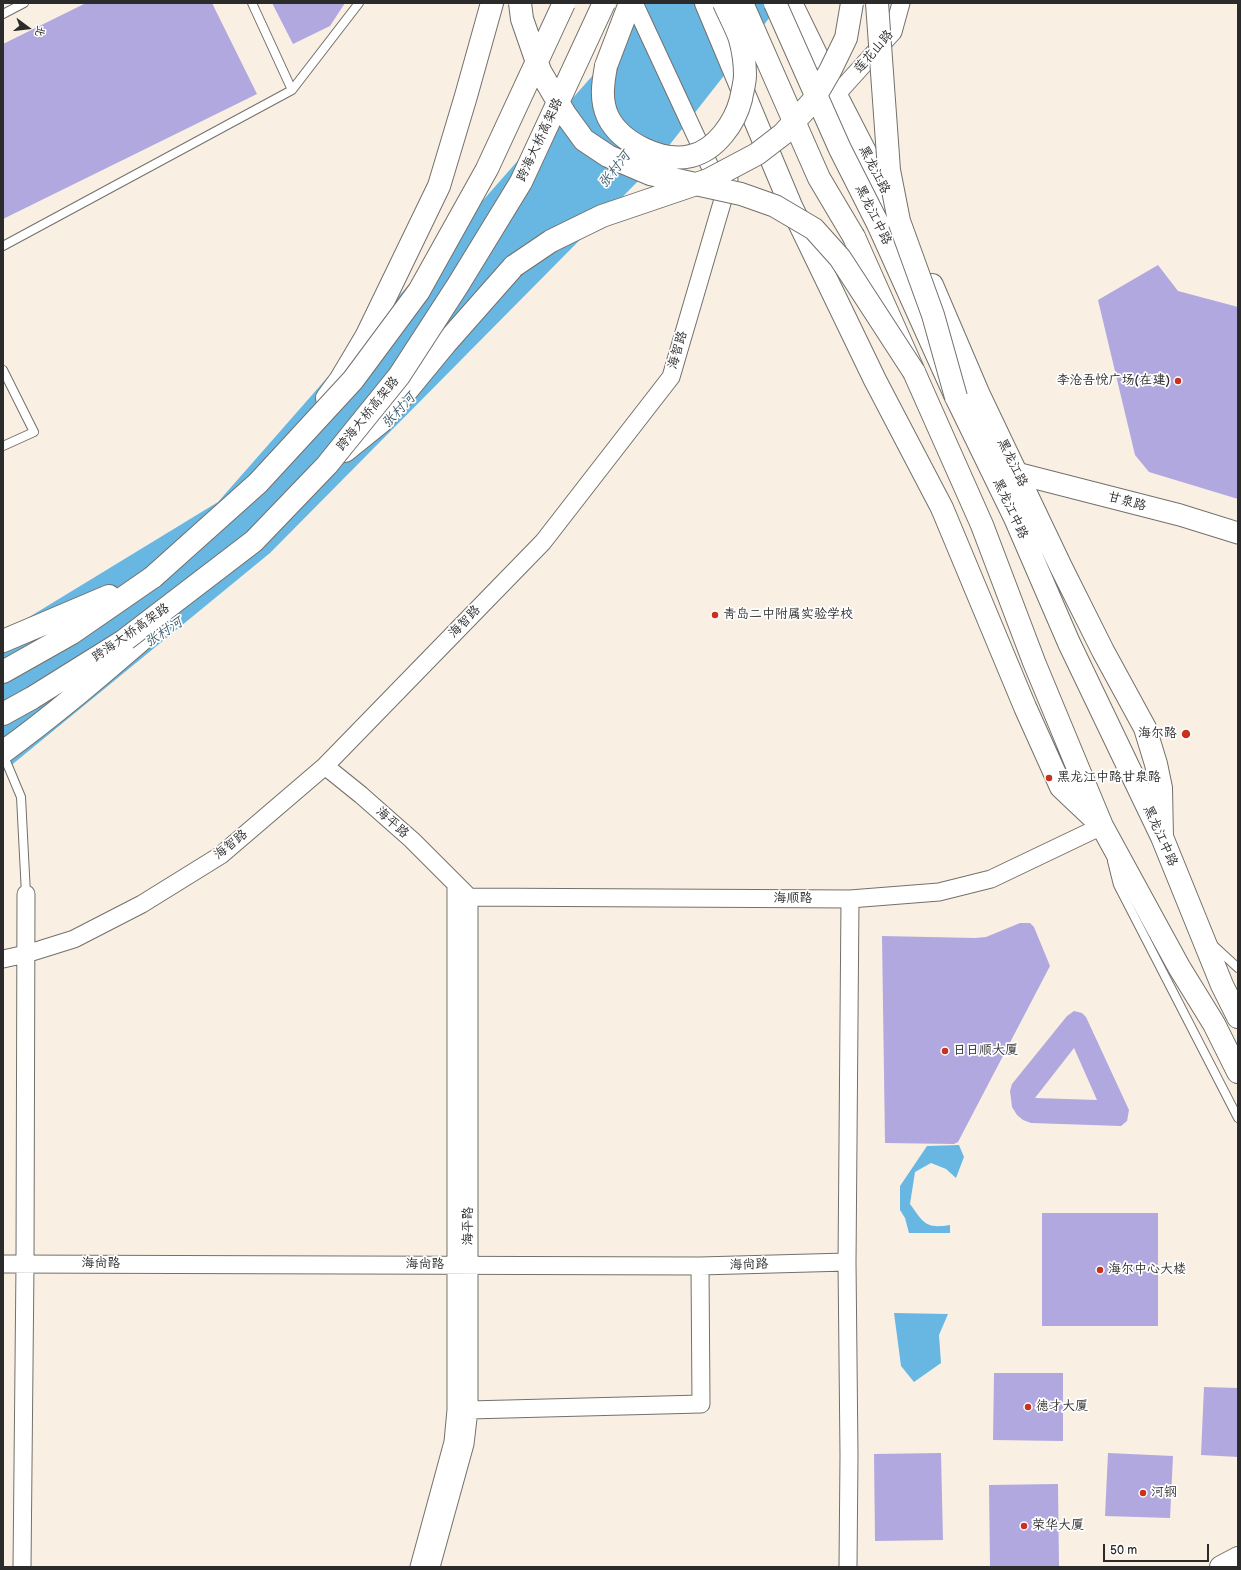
<!DOCTYPE html>
<meta charset="utf-8">
<style>
body{margin:0}
#map{position:relative;width:1241px;height:1570px;overflow:hidden;background:#f9f0e3;font-family:"Balsamiq Sans","LXGW WenKai TC",sans-serif}
canvas{display:block}
.frame{position:absolute;inset:0;border:4px solid #2b2b2b;pointer-events:none}
.north{position:absolute;left:8px;top:8px;width:40px;height:40px;-webkit-text-stroke:3px #fff;paint-order:stroke;rotate:105deg;font-size:11px;font-weight:700;line-height:16px;text-align:center;color:#2b2b2b}
.north::after{content:'';display:block;margin:auto;width:14px;height:18px;background:#2b2b2b;clip-path:polygon(50% 0,100% 100%,50% 72%,0 100%)}
.scale{position:absolute;left:1103px;top:1544px;width:106px;height:18px;box-sizing:border-box;border:2px solid #2b2b2b;border-top:0;padding-left:5px;font-size:12px;line-height:14px;white-space:nowrap;color:#2b2b2b;-webkit-text-stroke:3px #fff;paint-order:stroke}
</style>
<div id="map">
<canvas width="1241" height="1570"></canvas>
<div class="frame"></div>
<div class="north">北</div>
<div class="scale">50 m</div>
</div>
<script>
const ctx = document.querySelector('canvas').getContext('2d');
ctx.lineJoin = 'round';
function fill(path, color) { ctx.fillStyle = color; ctx.fill(path, 'evenodd'); }
function trace(path, color, width, dash) { ctx.strokeStyle = color; ctx.lineWidth = width; ctx.lineCap = dash ? 'butt' : 'round'; ctx.setLineDash(dash || []); ctx.stroke(path); }
function drawText(font, color, halo, rows, align = 'center') {
  ctx.font = font + ' "Balsamiq Sans","LXGW WenKai TC",sans-serif'; ctx.lineWidth = 3.5; ctx.setLineDash([]); ctx.textBaseline = 'middle'; ctx.strokeStyle = halo; ctx.fillStyle = color; for (const [text, x, y, turn = 0] of rows) {
    ctx.save(); ctx.translate(x, y); ctx.rotate((+turn || 0) * Math.PI / 180); ctx.textAlign = isNaN(turn) ? turn : align; if (halo) ctx.strokeText(text, 0, 0); ctx.fillText(text, 0, 0); ctx.restore();
  }
}
fill(new Path2D(`
 M639 3H781L653 166 270 553 3 772V633L218 502 615 50Z
 M959 1145 964 1157 956 1178 946 1169 931 1163 915 1172 910 1204C924 1223 925 1229 950 1225V1233H909L905 1218 900 1210V1186L927 1146Z
 M894 1313 948 1314 939 1335 941 1363 914 1382 901 1366Z`), '#67b7e2');
fill(new Path2D(`
 M86 3H212L257 94 3 219V44Z
 M272 3H345L330 26 293 44Z
 M1158 265 1178 291 1238 307V499L1149 472 1135 455 1098 300Z
 M1020 923H1030L1034 927 1050 966 958 1142 954 1144 885 1143 882 936 975 938 986 937Z
 M1074 1011 1082 1013 1086 1017 1129 1110 1127 1121 1121 1126 1031 1123 1023 1120 1017 1115 1012 1107 1010 1091 1012 1084 1067 1016ZM1074 1048 1097 1100 1035 1098Z
 M1042 1213H1158V1326H1042Z
 M994 1373H1063V1441L993 1440Z
 M1204 1387 1238 1388V1457L1201 1455Z
 M941 1453 943 1540 875 1541 874 1454Z
 M1108 1453 1173 1456 1170 1518 1105 1516Z
 M1058 1484 1059 1567H990L989 1485Z`), '#b1a8e0');
const service = new Path2D(`
 M252 3 292 90
 M3 14 24 3
 M3 246 292 90 359 3
 M3 370 34 432 3 446
 M3 754 21 797 26 894
 M1112 861 1118 885 1238 1118
 M1213 945 1238 968`);
const minor = new Path2D(`
 M634 3 720 188
 M826 100 836 95 893 32 901 3
 M325 766 361 795 412 840 469 897V1410L465 1444 431 1567
 M469 897 850 899 939 892 991 879 1102 826
 M3 959 26 954 74 939 142 904 221 855 325 766 543 542 671 377 729 179
 M3 1264 700 1266 847 1262
 M469 1410 701 1404 700 1266
 M22 1567 25 1264 26 894
 M419 1567 453 1442 456 1410V885
 M848 1567 849 1455 847 1262 850 899`);
const tertiary = new Path2D(`
 M1016 473 1180 515 1238 533`);
const primary = new Path2D(`
 M1221 1567 1238 1558`);
const trunk = new Path2D(`
 M706 3 791 206 875 380 942 508 1025 707 1061 787 1097 821
 M791 3 836 95 893 206
 M606 66 630 3
 M878 224 956 397 1015 518 1069 643 1162 837 1222 985 1238 1017
 M854 237 982 525 1034 662 1102 826 1179 967 1214 1024 1238 1072
 M932 285 979 395 1061 567 1103 651 1145 728 1156 764 1161 788 1162 837
 M327 398 341 379 366 337 439 186 466 96 492 3
 M345 451 381 422 446 343 514 266
 M3 641 109 596
 M3 672 72 633 153 577
 M3 714 32 698 125 640
 M3 752C56 714 105 671 154 629`);
trace(service, '#73706b', 10);
trace(minor, '#73706b', 19);
trace(tertiary, '#73706b', 23);
trace(primary, '#73706b', 24);
trace(trunk, '#73706b', 24);
trace(service, '#fff', 8);
trace(minor, '#fff', 17);
trace(tertiary, '#fff', 21);
trace(primary, '#fff', 22);
trace(trunk, '#fff', 22);
const trunkBridge = new Path2D(`
 M520 3 522 19 540 71 565 114 584 140 608 156 650 174 741 194 775 206 814 229 840 258 914 372
 M742 3 819 178 854 237
 M775 3 840 149 878 224
 M877 3 889 170 899 221 933 315 956 397
 M606 66C603 83 600 100 608 117 621 143 662 163 691 156 716 150 735 123 741 99 742 92 745 83 745 75 745 64 743 50 740 39 736 27 729 15 724 3
 M514 266 551 241 602 216 708 180 757 154 783 134 812 102 830 71 846 38 852 3
 M153 577 258 483 353 380 419 291 487 169 564 3
 M126 639 254 541 327 465 399 376 458 285 521 182 604 3`);
trace(trunkBridge, '#73706b', 24, []);
trace(trunkBridge, '#fff', 22);
for (const [x, y, r, color] of [
 [1178,381,4,"#c8321e"],
 [715,615,4,"#c8321e"],
 [1186,734,5,"#c8321e"],
 [1049,778,4,"#c8321e"],
 [945,1051,4,"#c8321e"],
 [1100,1270,4,"#c8321e"],
 [1028,1407,4,"#c8321e"],
 [1143,1493,4,"#c8321e"],
 [1024,1526,4,"#c8321e"]
]) { const dot = new Path2D(); dot.arc(x, y, r, 0, 2 * Math.PI); ctx.fillStyle = color; ctx.fill(dot); trace(dot, '#fff', 1.5); }
drawText('13px', '#2b2b2b', '#fff', [
 ["莲花山路",874,52,-49],
 ["跨海大桥高架路",540,140,-65],
 ["黑龙江路",874,170,63],
 ["黑龙江中路",873,215,64],
 ["海智路",678,350,-74],
 ["跨海大桥高架路",368,414,-51],
 ["黑龙江路",1012,463,64],
 ["甘泉路",1127,502,15],
 ["黑龙江中路",1010,509,65],
 ["海智路",465,622,-46],
 ["跨海大桥高架路",131,633,-35],
 ["海平路",392,823,42],
 ["黑龙江中路",1160,836,66],
 ["海智路",231,845,-39],
 ["海顺路",793,899],
 ["海平路",469,1226,-90],
 ["海尚路",101,1264],
 ["海尚路",425,1265],
 ["海尚路",749,1265,-2]
]);
drawText('13px', '#2b2b2b', '#fff', [
 ["李沧吾悦广场(在建)",1170,381,"right"],
 ["青岛二中附属实验学校",723,615],
 ["海尔路",1177,734,"right"],
 ["黑龙江中路甘泉路",1057,778],
 ["日日顺大厦",953,1051],
 ["海尔中心大楼",1108,1270],
 ["德才大厦",1036,1407],
 ["河钢",1151,1493],
 ["荣华大厦",1032,1526]
], 'left');
drawText('italic 14px', '#405c6b', '#fff', [
 ["张村河",615,170,-52],
 ["张村河",399,411,-47],
 ["张村河",164,633,-33]
]);
</script>
